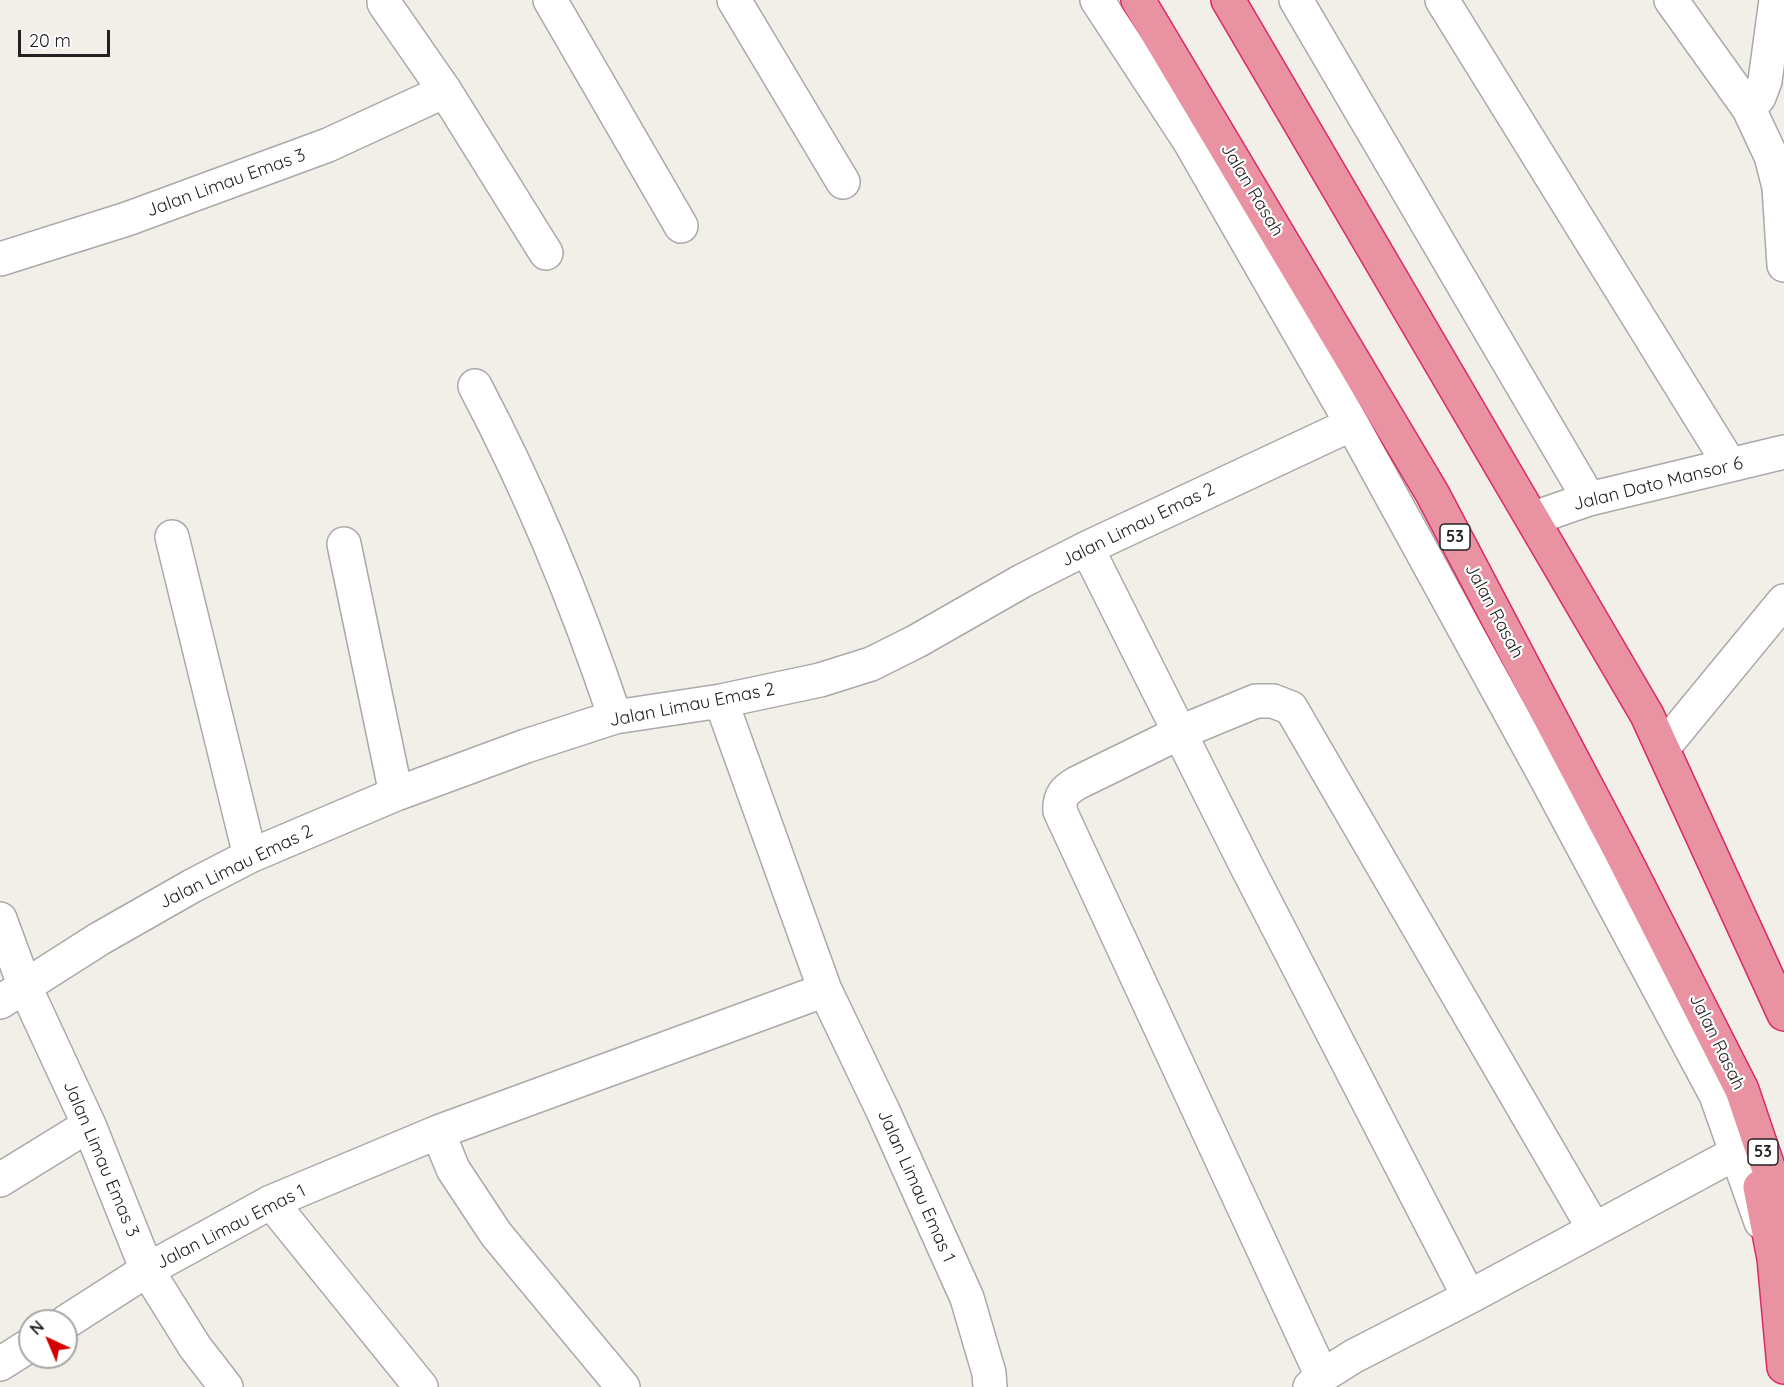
<!DOCTYPE html>
<style>
body{margin:0}
#map{position:relative;width:1784px;height:1387px;overflow:hidden;background:#f2efe9;font-family:Quicksand,sans-serif}
canvas{display:block}
.north{position:absolute;left:18px;top:1309px;width:60px;height:60px;box-sizing:border-box;background:#fff;border:2px solid #a7a7a7;border-radius:50%;rotate:316deg;font-size:16px;font-weight:700;line-height:24px;text-align:center;color:#222}
.north::after{content:'';display:block;margin:auto;width:21px;height:27px;background:#d40000;clip-path:polygon(50% 0,100% 100%,50% 72%,0 100%)}
.scale{position:absolute;left:18px;top:30px;width:92px;height:27px;box-sizing:border-box;border:3px solid #222;border-top:0;padding-left:8px;font-size:18px;line-height:21px;white-space:nowrap;color:#222;-webkit-text-stroke:4px #fff;paint-order:stroke}
</style>
<div id="map">
<canvas width="1784" height="1387"></canvas>
<div class="north">N</div>
<div class="scale">20 m</div>
</div>
<script>
const ctx = document.querySelector('canvas').getContext('2d');
ctx.lineJoin = 'round';
function trace(path, color, width, dash) { ctx.strokeStyle = color; ctx.lineWidth = width; ctx.lineCap = dash ? 'butt' : 'round'; ctx.setLineDash(dash || []); ctx.stroke(path); }
function drawText(font, color, halo, rows, align = 'center') {
  ctx.font = font + ' Quicksand,sans-serif'; ctx.lineWidth = 4.5; ctx.setLineDash([]); ctx.textBaseline = 'middle'; ctx.strokeStyle = halo; ctx.fillStyle = color; for (const [text, x, y, turn = 0] of rows) {
    ctx.save(); ctx.translate(x, y); ctx.rotate((+turn || 0) * Math.PI / 180); ctx.textAlign = isNaN(turn) ? turn : align; if (halo) ctx.strokeText(text, 0, 0); ctx.fillText(text, 0, 0); ctx.restore();
  }
}
const minor = new Path2D(`
 M384 0V3L445 91 546 253
 M550 0 681 226
 M734 0 843 182
 M1097 0 1190 142 1352 424 1544 774 1716 1095 1761 1222
 M1296 0 1589 499
 M1442 0 1730 465
 M1671 0 1749 109 1771 156 1779 187 1784 265
 M1749 109 1759 97 1765 81 1776 0
 M0 259 127 219 328 145 445 91
 M475 386C531 492 577 604 615 717
 M1534 518 1589 499 1784 452
 M172 537 250 856
 M344 544 396 794
 M1087 548 1247 867 1469 1297
 M721 701 825 990 883 1111 967 1298 989 1373 990 1387
 M1663 748 1784 601
 M0 919 25 987 89 1125 147 1270 195 1347 226 1387
 M0 1002 99 939 192 886 250 856 396 794 526 746 615 717 721 701 820 680 871 664 917 641 1022 581 1087 548 1352 424
 M438 1132 453 1169 496 1234 623 1387
 M0 1180 89 1125
 M271 1202 421 1387
 M66 1322 147 1270 271 1202 438 1132 825 990
 M0 1364 30 1345
 M1322 1376 1060 811C1059 796 1065 790 1077 783L1181 732 1256 701H1273L1291 708 1594 1229
 M1310 1387 1322 1376 1354 1356 1469 1297 1736 1153`);
const highway = new Path2D(`
 M1138 0 1432 493 1620 850 1742 1090 1784 1214
 M1228 0 1647 715 1784 1014
 M1760 1187 1774 1258 1784 1367`);
trace(minor, '#a9a9a9', 36);
trace(highway, '#dc2a67', 36);
trace(minor, '#fff', 33);
trace(highway, '#e892a2', 33);
for (const [x, y, w] of [
 [1455,537,30],
 [1763,1152,30]
]) { const box = new Path2D(); box.roundRect(x - w / 2, y - 13, w, 26, 4.5); ctx.fillStyle = '#fff'; ctx.fill(box); trace(box, '#222', 1.5); }
drawText('bold 16px', '#222', null, [
 ["53",1455,537],
 ["53",1763,1152]
]);
drawText('18px', '#222', '#fff', [
 ["Jalan Limau Emas 3",226,183,-20],
 ["Jalan Rasah",1252,190,59],
 ["Jalan Dato Mansor 6",1658,484,-14],
 ["Jalan Limau Emas 2",1138,525,-26],
 ["Jalan Rasah",1494,611,62],
 ["Jalan Limau Emas 2",692,705,-11],
 ["Jalan Limau Emas 2",236,867,-26],
 ["Jalan Rasah",1717,1042,64],
 ["Jalan Limau Emas 3",101,1159,67],
 ["Jalan Limau Emas 1",916,1186,66],
 ["Jalan Limau Emas 1",231,1227,-27]
]);
</script>
